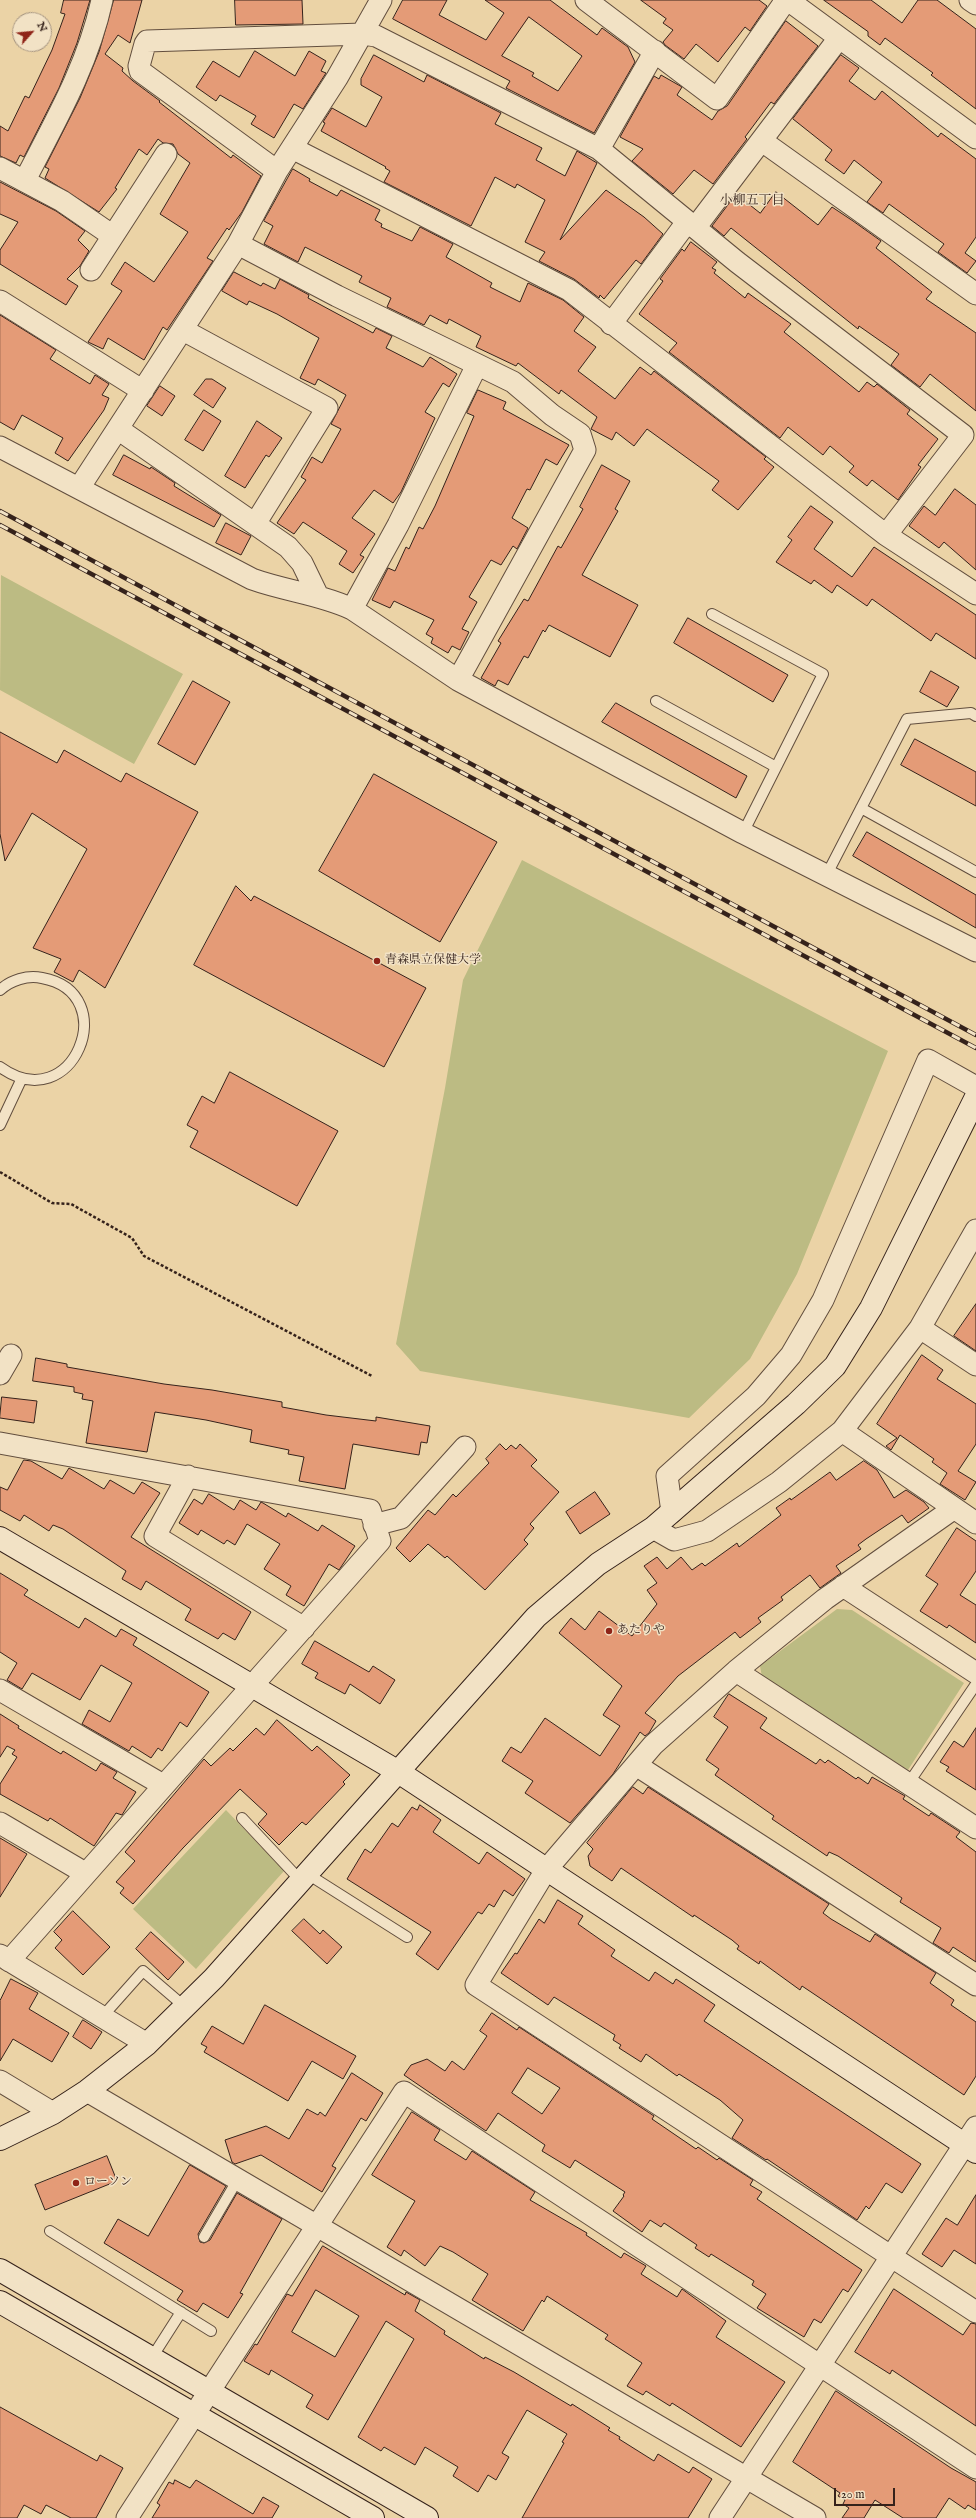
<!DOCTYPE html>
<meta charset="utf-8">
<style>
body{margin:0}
#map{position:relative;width:976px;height:2518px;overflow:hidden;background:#ebd3a6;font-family:"IM FELL English",serif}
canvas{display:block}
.north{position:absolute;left:12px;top:12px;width:40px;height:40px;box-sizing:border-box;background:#f2e2c5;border:1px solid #a69581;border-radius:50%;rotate:63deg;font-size:11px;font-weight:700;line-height:16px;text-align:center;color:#35221b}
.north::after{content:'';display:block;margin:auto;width:14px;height:18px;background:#8f2418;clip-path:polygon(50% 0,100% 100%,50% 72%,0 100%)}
.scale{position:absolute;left:834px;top:2488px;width:61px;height:18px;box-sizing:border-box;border:2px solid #35221b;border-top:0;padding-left:5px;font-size:12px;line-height:14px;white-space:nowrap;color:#35221b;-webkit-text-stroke:3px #f2e2c5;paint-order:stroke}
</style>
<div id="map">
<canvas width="976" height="2518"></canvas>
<div class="north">N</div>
<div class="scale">20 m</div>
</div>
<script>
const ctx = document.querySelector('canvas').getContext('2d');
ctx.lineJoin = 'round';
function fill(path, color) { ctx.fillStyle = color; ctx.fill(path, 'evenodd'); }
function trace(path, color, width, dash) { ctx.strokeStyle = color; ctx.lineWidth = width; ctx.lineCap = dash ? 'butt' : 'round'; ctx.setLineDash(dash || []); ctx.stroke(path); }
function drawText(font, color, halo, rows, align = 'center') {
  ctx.font = font + ' "IM FELL English","Noto Serif JP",serif'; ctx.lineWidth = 3; ctx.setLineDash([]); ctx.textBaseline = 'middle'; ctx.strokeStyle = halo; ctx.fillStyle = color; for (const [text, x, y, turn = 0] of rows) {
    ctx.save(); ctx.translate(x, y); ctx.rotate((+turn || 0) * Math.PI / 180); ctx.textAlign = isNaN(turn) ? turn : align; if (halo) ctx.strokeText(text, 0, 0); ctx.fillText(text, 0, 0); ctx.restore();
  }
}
fill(new Path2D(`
 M1 575 183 674 134 764 0 690Z
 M522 860 888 1051 797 1274 750 1359 689 1418 420 1371 396 1344 445 1088 463 980Z
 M837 1609 852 1610 964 1683 908 1770 762 1677 760 1666Z
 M226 1810 284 1871 196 1969 133 1909Z`), '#bcbb83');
const building = new Path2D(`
 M64 0H90L77 43 59 88 24 157 20 155 16 163 0 156V126L8 131 25 96 29 98 52 50 65 14 61 13Z
 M114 0H142L130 43 118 35 105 54 123 68 122 71 133 81 160 101 159 102 231 158 233 155 261 176 242 212 229 230 227 228 207 258 213 261 167 330 163 327 144 360 108 338 103 349 88 342 122 291 111 284 125 262 154 282 188 232 160 214 190 163 178 154 173 144 163 143 158 139 147 155 139 149 115 188 117 189 99 212 45 178 49 169 45 167 80 98 99 52Z
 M235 0H302L303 24 236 25Z
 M403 0H447L439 15 486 40 504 13 485 0H550L597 35 602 28 628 47 635 62 594 133 506 88 510 81 393 19ZM529 17 582 56 558 91 532 76 534 73 502 56Z
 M641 0H759L767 6 750 31 745 27 718 62 696 44 684 59 665 45 663 42 673 30 663 23 666 19Z
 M824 0H871L902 23 918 0H937L976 29V109L931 75 933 73 885 38 880 45 868 36V32Z
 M786 21 818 46 774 104 771 102 745 137 747 139 713 184 694 170 673 194 632 161 643 149 620 137 654 76 659 79 661 75 682 87 677 95 712 120 718 111 727 106Z
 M255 51 295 76 309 51 326 61 321 71 326 73 303 109 294 104 274 138 251 124 256 116 220 95 216 101 196 87 213 61 239 77Z
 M374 55 424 82 427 75 501 113 495 124 542 148 536 160 565 176 577 151 597 163 560 240 606 190 644 217 663 234 641 264 636 260 604 299 600 295 599 298 574 279 539 261 545 252 525 242 545 200 517 184 515 188 495 177 471 226 384 182 390 171 385 168 386 167 321 131 325 123 323 122 332 108 366 127 382 97 361 85V79Z
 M841 55 859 68 849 81 875 100 882 91 938 137 941 133 976 159V237L965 253 976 261 967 273 938 252 944 244 889 204 883 213 867 202 882 182 854 160 844 174 825 160 832 150 793 119Z
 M293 169 310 179 309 181 337 196 341 190 380 210 375 220 382 224 381 227 412 241 420 227 453 244 446 257 492 283 490 287 520 302 528 283 563 300 584 317 574 331 596 347 578 371 615 399 640 367 651 375 654 371 766 457 764 459 774 467 738 510 712 490 719 481 647 429 634 446 616 432 612 440 591 429 597 417 561 390 559 394 518 363 516 366 476 347 481 336 449 319 447 324 430 315 424 325 387 307 391 298 359 282 362 276 305 247 298 262 264 244 273 226 264 221Z
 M0 182 56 211 85 231 78 240 89 251 80 266 67 279 78 286 66 305 0 264V250L18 222 0 214Z
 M776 192 818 225 832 207 853 221 881 241 876 248 932 292 926 299 976 333V411L930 374 920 387 891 365 899 354 859 326 858 329 731 228 724 236 712 226 736 194 760 213Z
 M691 242 717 262 712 268 716 270 714 273 745 298 748 293 791 324 784 332 859 392 867 382 874 387 877 384 910 410 907 414 938 439 918 465 921 467 898 500 872 480 867 486 849 472 854 466 830 446 823 455 788 427 780 438 669 352 677 343 639 314 663 281 660 279 682 249 684 251Z
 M234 272 261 286 263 283 275 289 280 279 309 295 308 298 373 333 376 328 392 336 386 348 423 367 430 357 457 374 449 387 443 383 425 412 435 418 401 492 393 503 374 490 352 518 375 534 360 555 364 557 353 573 339 564 347 551 303 522 294 534 277 523 306 480 301 477 312 457 322 463 341 429 331 424 346 395 318 379 315 385 300 378 319 338 277 314 249 301 247 305 222 291Z
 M0 315 56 350 50 359 90 384 95 375 109 384 102 395 109 398 104 410 68 461 55 453 63 438 22 415 14 430 0 422Z
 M206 379H212L226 388 213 408 194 395Z
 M160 386 175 396 162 416 147 406Z
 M478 390 506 402 503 409 569 445 557 465 546 459 530 490 527 489 512 518 528 528 517 549 513 546 501 565 491 560 469 597 477 602 462 629 469 632 460 650 452 646 448 653 431 643 433 638 426 634 434 620 394 601 390 608 372 600 388 568 395 571 406 547 409 549 419 527 423 529 435 506 474 416 467 413Z
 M204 410 221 421 203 451 185 440Z
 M257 421 282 438 269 457 266 455 245 488 225 476Z
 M124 455 150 469 151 467 175 483 174 486 221 515 214 527 113 475Z
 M602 465 630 481 615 509 618 511 582 575 638 605 610 657 549 625 545 632 543 630 528 658 524 656 508 685 498 680 495 686 481 678 501 643 498 641 524 599 528 601 558 546 561 548 583 509 580 507Z
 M955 489 976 505V570L944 542 939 548 909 526 924 506 935 515Z
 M811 506 833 522 814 549 852 577 874 547 976 615V659L936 633 931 641 872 599 867 606 837 585 832 593 814 580 811 584 776 562 792 540 788 537Z
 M226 523 251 536 241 555 216 543Z
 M688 618 788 675 773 702 674 643Z
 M931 671 959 687 947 707 920 692Z
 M193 681 230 702 195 765 158 744Z
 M616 703 747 776 736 798 602 722Z
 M0 732 57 763 64 750 121 782 126 773 198 812 105 988 79 970 73 982 54 972 61 959 33 948 87 849 32 813 5 861 0 834Z
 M915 739 976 772V806L901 765Z
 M374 774 497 842 440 942 319 871Z
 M867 832 976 895V928L853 856Z
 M236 886 251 901 254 896 426 988 384 1067 194 965Z
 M230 1072 338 1131 297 1206 190 1147 198 1131 187 1125 202 1096 214 1103Z
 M976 1304V1351L954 1336Z
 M922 1355 943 1370 937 1379 976 1404V1444L958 1471 976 1482 965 1500 940 1484 947 1473 932 1462 934 1459 900 1435 891 1450 886 1446 897 1438 877 1424Z
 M36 1358 67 1364V1367L164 1384 212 1390 282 1402V1407L326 1415 376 1421V1417L430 1426 427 1443 421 1442 419 1455 353 1444 345 1489 299 1481 304 1457 288 1454 289 1450 250 1442 252 1430 206 1420 155 1412 147 1452 86 1443 93 1401 82 1399 83 1394 74 1392V1387L33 1381Z
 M2 1397 37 1401 34 1423 0 1418Z
 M500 1444 506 1450 511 1445 516 1449 520 1444 537 1460 531 1466 559 1492 530 1524 534 1528 524 1540 528 1544 485 1590 447 1556 445 1558 428 1544 410 1562 396 1548 428 1510 435 1515 453 1494 456 1497 489 1463 486 1459Z
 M24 1460 31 1461 62 1479 69 1468 104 1489 110 1480 134 1494 142 1482 160 1493 131 1537 251 1612 235 1640 223 1633 218 1639 185 1620 191 1609 146 1581 141 1590 122 1579 126 1571 63 1529 53 1525 49 1531 24 1515 20 1521 0 1510V1487L7 1490Z
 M864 1461 877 1470 894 1498 906 1490 924 1502 929 1508 908 1523 902 1515 866 1539 858 1545 861 1549 836 1566 841 1573 820 1588 810 1575 781 1597 783 1600 758 1618 761 1622 740 1638 735 1632 678 1676 645 1713 656 1721 649 1733 645 1736 640 1732 613 1774 570 1823 525 1793 533 1781 502 1761 511 1747 521 1753 545 1718 600 1756 620 1726 603 1715 622 1686 559 1633 571 1618 585 1630 599 1611 632 1636 657 1604 647 1590 657 1583 644 1566 657 1557 667 1569 681 1557 692 1570 702 1563 705 1566 737 1543 739 1547 781 1515 776 1508 790 1498 791 1500 830 1472 836 1480Z
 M595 1492 610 1514 580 1534 566 1512Z
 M209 1494 234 1510 240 1500 256 1510 261 1502 263 1503 286 1517 288 1513 318 1531 322 1525 355 1546 339 1570 329 1564 304 1606 286 1595 291 1586 264 1569 280 1544 247 1524 235 1545 227 1540 224 1544 201 1530 198 1535 179 1523 194 1499 202 1504Z
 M957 1528 976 1541V1571L960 1595 976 1605V1643L949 1625 947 1628 920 1611 938 1584 926 1576Z
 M0 1573 28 1590 24 1595 79 1628 85 1618 116 1637 121 1629 137 1638 133 1645 209 1692 187 1727 180 1722 162 1751 158 1748 151 1758 132 1746 129 1751 82 1724 89 1710 110 1722 132 1683 101 1665 80 1700 32 1673 22 1689 7 1680 17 1663 0 1652Z
 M315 1641 369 1672 373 1666 395 1680 380 1704 350 1684 345 1694 315 1678 318 1673 302 1664Z
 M729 1694 767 1718 760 1728 816 1764 820 1759 825 1763 828 1760 856 1779 858 1777 868 1784 872 1777 905 1796 903 1799 929 1816 931 1813 960 1832 956 1837 976 1852V1962L953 1947 949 1953 933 1943 941 1928 900 1902 902 1898 838 1856 829 1852 827 1856 772 1819 774 1816 715 1775 719 1769 706 1760 728 1727 714 1717Z
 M0 1714 19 1726 18 1728 61 1754 63 1751 96 1771 101 1763 117 1772 113 1778 136 1792 122 1815 116 1813 94 1846 50 1818 48 1821 0 1794V1784L17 1757 12 1754 15 1750 7 1746 0 1757Z
 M277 1720 312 1751 317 1746 350 1775 343 1782 345 1784 306 1825 302 1822 279 1845 258 1824 267 1814 240 1789 183 1848 133 1904 120 1893 124 1888 116 1882 135 1861 125 1852 204 1759 211 1766 230 1748 233 1751 256 1728 264 1735Z
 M976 1728V1790L946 1771 949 1767 940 1762 954 1741 963 1747Z
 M633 1787 643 1794 648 1787 829 1904 823 1913 831 1919 870 1942 875 1934 936 1973 930 1983 954 2000 951 2005 976 2022V2076L964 2095 811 1992 802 1986 800 1990 760 1961 759 1964 737 1949 739 1946 732 1940 694 1915 693 1917 621 1868 612 1881 590 1866 588 1856 593 1849 587 1843Z
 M420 1805 441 1820 433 1832 479 1864 487 1852 525 1879 513 1896 504 1890 494 1907 489 1904 482 1914 478 1912 438 1970 416 1954 431 1932 347 1879 365 1849 371 1853 392 1823 398 1827 412 1807 417 1810Z
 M0 1838 27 1854 0 1897Z
 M558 1900 583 1916 578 1924 615 1950 611 1956 649 1981 655 1972 673 1984 676 1979 715 2005 704 2021 921 2164 902 2193 886 2183 869 2209 866 2206 857 2220 767 2159 766 2160 732 2138 743 2120 720 2100 679 2074 677 2076 646 2054 641 2062 619 2048 621 2045 613 2040 615 2035 554 1997 548 2005 501 1973 515 1953 517 1954 539 1919 544 1923Z
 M73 1911 110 1947 83 1975 55 1948 62 1940 54 1932Z
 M304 1919 320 1934 323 1930 342 1947 327 1964 292 1931Z
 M151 1932 184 1962 168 1980 136 1949Z
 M11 1979 38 1993 29 2009 69 2033 52 2062 13 2039 0 2061V2001Z
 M265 2005 356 2056 343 2079 312 2061 288 2101 204 2052 207 2047 201 2044 212 2026 243 2044Z
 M492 2013 517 2030 519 2027 654 2116 652 2119 696 2149 698 2147 717 2160 719 2158 753 2180 750 2185 762 2192 757 2199 862 2270 848 2292 843 2289 821 2323 814 2319 804 2337 757 2308 766 2294 752 2285 754 2281 711 2254 709 2257 695 2248 697 2245 664 2223 661 2227 650 2220 642 2232 613 2211 624 2196 623 2195 625 2192 575 2160 570 2168 542 2151 545 2145 498 2113 486 2131 404 2075 411 2065 427 2059 445 2071 452 2061 464 2070 487 2036 480 2031ZM528 2068 560 2088 542 2114 512 2093Z
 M83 2020 102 2032 91 2049 73 2037Z
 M352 2073 383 2093 366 2121 361 2118 332 2166 336 2168 322 2192 261 2155 235 2164 232 2162 225 2140 266 2126 289 2139 307 2109 318 2115 320 2112 325 2116Z
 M412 2112 440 2130 434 2140 466 2160 472 2151 535 2192 530 2200 587 2233 586 2235 621 2258 624 2253 646 2266 641 2274 677 2297 682 2289 726 2321 716 2337 785 2382 741 2447 672 2403 670 2406 646 2391 643 2395 627 2386 642 2363 605 2339 608 2335 547 2296 544 2302 542 2300 523 2331 472 2300 488 2274 453 2252 440 2246 425 2266 404 2250 401 2256 387 2247 415 2201 372 2175Z
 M107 2156 117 2181 45 2210 35 2185Z
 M190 2165 226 2186 198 2234 200 2242 204 2243 210 2240 237 2193 282 2219 240 2293 243 2294 228 2318 203 2303 197 2312 177 2300 183 2291 104 2243 118 2219 148 2236Z
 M976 2195V2264L954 2250 942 2267 922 2254 946 2218 957 2225Z
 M323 2246 405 2295 406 2292 420 2300 415 2311 445 2331 444 2334 484 2359 485 2357 514 2372 571 2406 572 2404 610 2428 608 2430 620 2437 619 2439 654 2461 658 2454 689 2473 693 2467 712 2479 688 2518H522L564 2443 562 2442 567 2434 527 2410 502 2453 509 2457 496 2480 488 2475 478 2492 453 2476 458 2467 425 2447 415 2465 384 2447 381 2451 358 2437 414 2339 386 2321 328 2420 306 2407 313 2395 271 2370 269 2375 244 2361 255 2344 257 2345 287 2294 292 2296ZM316 2290 359 2316 335 2357 292 2332Z
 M894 2289 963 2335 971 2323 976 2324V2426L892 2370 890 2374 855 2352Z
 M836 2391 951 2468 976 2482V2510L968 2505 965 2509 949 2498 936 2518H903L875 2500 864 2518H842L849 2508 843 2504 845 2500 838 2496 840 2493 793 2462Z
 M0 2407 97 2461 100 2455 123 2468 96 2518H71L46 2505 41 2514 24 2505 17 2518H0Z
 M175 2480 190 2488 196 2480 253 2514 263 2497 279 2506 272 2518H152L160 2505 157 2503 169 2482 173 2484Z`);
fill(building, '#e49b77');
trace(building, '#35221b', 1);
const lane = new Path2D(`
 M712 614 823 674 743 833
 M656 701 776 767
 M861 808 976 872
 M826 876 907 719 971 713 976 716
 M0 990C11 980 27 975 42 978 124 993 73 1120 0 1067
 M0 1125 22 1078
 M908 1784 976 1684
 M242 1818 300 1880
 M306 1873 407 1937
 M102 2017 143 1971 185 2007
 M50 2231 211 2331
 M204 2237 238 2179
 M151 2359 181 2312`);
const street = new Path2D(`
 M586 0 717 99 786 0
 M788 0 976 138
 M970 0 976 4
 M762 141 976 294
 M292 148 569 290 886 535 976 594
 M599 149 655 51
 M0 168 62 201 113 236
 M277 171 140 71 139 66 145 44 147 41 363 34 376 36 599 149 737 262 963 435 886 535
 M25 180C55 122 88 65 102 0
 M695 228 839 38
 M238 244 337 296 513 382 552 415 580 434 585 450 458 680
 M91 270 166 154
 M0 301 143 391
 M611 324 687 222
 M183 330 327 408 255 524
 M118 429 288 547 302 563 318 596
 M0 447 252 579C285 591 320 594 352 609L458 680 743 833 976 951
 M79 488 238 244 277 171 337 78 381 0
 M352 609 398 525 477 365
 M920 1328 976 1365
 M0 1374 11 1355
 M842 1431 920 1328 976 1230
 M0 1443 370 1510 380 1541 9 1961
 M188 1476 155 1536 304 1628
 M953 1509 825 1599 736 1671 653 1745 546 1870 476 1985 976 2312
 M672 1512 667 1476 756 1396 791 1355 823 1300 928 1060 976 1087
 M374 1525 401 1518 465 1447
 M653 1528 674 1540 707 1531 779 1482 842 1431 976 1523
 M843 1586 976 1673
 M736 1671 976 1828
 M0 1690 163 1785
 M636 1765 976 1985
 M0 1823 85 1873
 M0 1955 147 2044
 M0 2081 53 2113
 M87 2091 815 2518
 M127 2518 404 2092 976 2468
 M720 2518 976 2127`);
const secondary = new Path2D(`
 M0 1538 397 1771 976 2152
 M0 2139 53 2113 87 2091 147 2044 214 1978 536 1617 598 1564 653 1528 796 1404 835 1366 871 1308 976 1097
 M0 2270 427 2518
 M0 2302 373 2518`);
trace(lane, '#624e3e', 12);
trace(street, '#624e3e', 23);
trace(secondary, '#35221b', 24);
trace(new Path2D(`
 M0 1172 52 1203 71 1204 132 1238 144 1256 372 1376`), '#35221b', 2.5, [3, 2]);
trace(lane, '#f2e2c5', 10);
trace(street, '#f2e2c5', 21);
trace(secondary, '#f2e2c5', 22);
const rail = new Path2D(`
 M0 511 976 1035
 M0 525 976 1048`);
trace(rail, '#35221b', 4.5);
trace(rail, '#f2e2c5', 3, [9]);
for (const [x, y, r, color] of [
 [377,961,4,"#8f2418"],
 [609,1631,4,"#8f2418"],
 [76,2183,4,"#8f2418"]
]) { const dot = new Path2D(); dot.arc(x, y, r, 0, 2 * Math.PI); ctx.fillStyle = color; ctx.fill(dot); trace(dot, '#f2e2c5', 1.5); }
drawText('12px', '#35221b', '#f2e2c5', [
 ["青森県立保健大学",385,961],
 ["あたりや",617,1631],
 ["ローソン",84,2183]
], 'left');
drawText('13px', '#35221b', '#f2e2c5', [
 ["小柳五丁目",752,201]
]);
</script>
